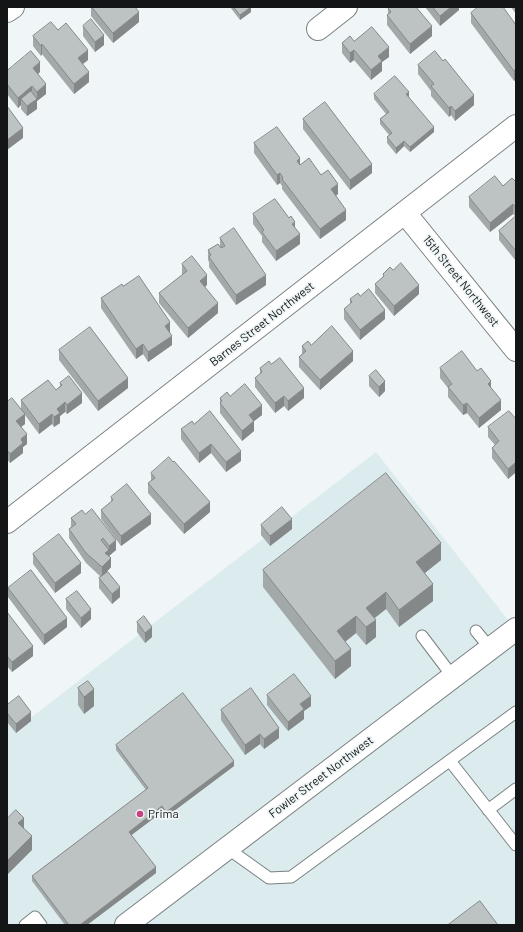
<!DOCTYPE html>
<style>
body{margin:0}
#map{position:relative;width:523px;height:932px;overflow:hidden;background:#f0f6f7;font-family:Barlow,sans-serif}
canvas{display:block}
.frame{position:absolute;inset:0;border:8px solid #131516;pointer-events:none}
</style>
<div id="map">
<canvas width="523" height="932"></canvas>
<div class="frame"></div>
</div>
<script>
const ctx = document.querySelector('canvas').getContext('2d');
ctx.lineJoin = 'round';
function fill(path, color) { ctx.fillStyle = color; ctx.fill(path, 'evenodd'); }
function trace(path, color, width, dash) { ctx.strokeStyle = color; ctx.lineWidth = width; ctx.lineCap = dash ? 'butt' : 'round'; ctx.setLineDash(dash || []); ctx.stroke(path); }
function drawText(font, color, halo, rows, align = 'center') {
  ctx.font = font + ' Barlow,sans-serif'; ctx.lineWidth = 3.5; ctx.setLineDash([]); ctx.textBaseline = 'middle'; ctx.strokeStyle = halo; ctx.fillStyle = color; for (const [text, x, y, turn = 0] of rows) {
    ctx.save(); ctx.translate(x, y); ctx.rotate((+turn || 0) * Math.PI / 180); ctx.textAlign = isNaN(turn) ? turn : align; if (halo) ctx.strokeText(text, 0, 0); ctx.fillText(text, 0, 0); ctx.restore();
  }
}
fill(new Path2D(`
 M376 452 516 630V925H7V713L20 726Z`), '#dcebed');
const service = new Path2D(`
 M476 631 490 648
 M422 636 453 677
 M450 761 516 845
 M488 810 516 789
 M227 848 269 878 291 877 516 712
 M25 925 35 917 41 925`);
const minor = new Path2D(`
 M7 11 13 7
 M318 29 346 7
 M405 213 516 350
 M7 522 516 126
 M126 925 516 629`);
trace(service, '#7b8080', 13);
trace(minor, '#7b8080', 24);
trace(service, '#fff', 11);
trace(minor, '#fff', 22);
fill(new Path2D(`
 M91 7H135L139 22 113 43 91 16Z
 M230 7H251V12L240 20Z
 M425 7H459V10L440 26Z
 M511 7H516V14Z
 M388 8 432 36 410 54 387 25V15L388 14Z
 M471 13 516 25V79L514 81 471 23Z
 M83 26 104 45 95 52 83 36Z
 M58 30 88 60 82 64 89 82 74 94 42 54 41 56 33 46V36Z
 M354 41 389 57 382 62V71L371 80 354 60 350 63 342 53V43Z
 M418 65 474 105 455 121 451 115 449 117 431 96V91L418 74Z
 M7 71 40 72 38 74 46 94 37 101V109L27 116 21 109V105L18 108 7 94Z
 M374 94 409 97 434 132 410 152 404 146 396 154 387 143V137L389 135 380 124V119L386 114 374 99Z
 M303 119 372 173 350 190 303 129Z
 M254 143 321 175 338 194 336 196 346 220 320 239 282 189V186L280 183 277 185 254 153Z
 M515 181H516L515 216 513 214 490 232 469 207V197Z
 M253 214 295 227 300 244 276 261 262 242V236L253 224Z
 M516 216V261L499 240V231Z
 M220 238 266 285 236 305 209 267V262L208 260V250L220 246Z
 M182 264 207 285 205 287 218 313 188 338 159 303V293L182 275Z
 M393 270 419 294 394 316 375 293V284L383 277V274Z
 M123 286 170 332 172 345 148 362 143 354 136 359 101 308V298Z
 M350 299 385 319 360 340 344 319V309L350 304Z
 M311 345 353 361 320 390 299 367V357L302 354V346Z
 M59 350 128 388 98 411 59 360Z
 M271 364 304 398 288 411 284 406 275 413 255 387V378L260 374V368Z
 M440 368 491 388 501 410 479 428 467 413 463 415 448 397V388L440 378Z
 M369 376 385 391 379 397 369 386Z
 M60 383 82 403 67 414 65 412 60 416V423L54 427 52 424 39 434 25 415V424L21 427 27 444 23 447V453L10 463 7 459V402L21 409V400L56 390 60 386Z
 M230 396 262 415 254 421V431L242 441 220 413V398Z
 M516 419V475L515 473 508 479 492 458V448L495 445 488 437V427Z
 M194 424 241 461 226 472 211 453 199 463 181 439V429Z
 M151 473 210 512 184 534 148 493V483L151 481Z
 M111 497 151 524 121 546 101 519V510L111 502Z
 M85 514 116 550 109 556V555L111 567 103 576 120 597 112 604 99 588V578L101 577 86 563 69 538V529L71 527V518Z
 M261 525 292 529 270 546 261 535Z
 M33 554 81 573 55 593 33 564Z
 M441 560 425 573 433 601 399 627 386 609 374 618 376 637 366 645 356 633 345 642 351 666 335 679 263 587V570Z
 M8 588 67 627 44 645 8 597Z
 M66 599 91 619 81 628 66 609Z
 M7 612 33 656 12 672 7 666Z
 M137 622 152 637 145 643 137 632Z
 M78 688 94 706 84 714 78 705Z
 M267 695 311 706 304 711V719L288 731 267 705Z
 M7 705 31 721 16 733 7 722Z
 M221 710 279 738 264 749 260 744 245 755 221 720Z
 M116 745 234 766 166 817 162 812 131 835 156 873 87 925H65L32 881V876L146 790 116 750Z`), '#a3a8a8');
fill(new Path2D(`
 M251 7V12L240 20V15Z
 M451 7H459V10L440 26V16Z
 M139 12V22L113 43V33Z
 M432 26V36L410 54V44Z
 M104 35V45L95 52V42Z
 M42 44V54L41 56V46Z
 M389 47V57L382 62V71L371 80V70L378 56Z
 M88 50V60L78 68V58Z
 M354 50V60L350 63V53Z
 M40 62V72L33 78V68Z
 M516 69V79L514 81V71Z
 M89 72V82L74 94V84Z
 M46 84V94L37 101V92Z
 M32 86V96L21 99V105L18 108V98Z
 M409 92V97L406 100V94Z
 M474 95V105L455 121V111Z
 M37 99V109L27 116V106Z
 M451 106V115L449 117V108Z
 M434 127V132L410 152V147Z
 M23 128V138L7 150V140Z
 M404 141V146L396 154V148Z
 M300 158V168L297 161Z
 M372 164V173L350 190V180Z
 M280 173V183L277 185V175Z
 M338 184V194L331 199V189Z
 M513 204V214L490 232V223Z
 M516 206V216H515V207Z
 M346 210V220L320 239V229Z
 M295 222V232L292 224Z
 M300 234V244L276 261V251Z
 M207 275V285L200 291V281Z
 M266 275V285L236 305V295Z
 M419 285V294L394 316V306Z
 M218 303V313L188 338V328Z
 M385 310V319L360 340V330Z
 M170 322V332L165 336V326Z
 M172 336V345L148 362V352Z
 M143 344V354L136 359V349Z
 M353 351V361L320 390V380Z
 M128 378V388L98 411V401Z
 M385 381V391L379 397V387Z
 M491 381V391L488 384Z
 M304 388V398L288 411V401Z
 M82 393V403L67 414V405Z
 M284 396V406L275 413V403Z
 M501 400V410L479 428V418Z
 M65 402V412L60 416V423L54 427V417L57 409Z
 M467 403V413L463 415V405Z
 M262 405V415L249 425V415Z
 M25 414V424L16 431V421Z
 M52 414V424L39 434V424Z
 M254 421V431L242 441V431Z
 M27 434V444L23 447V453L10 463V454L21 439Z
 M211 444V453L199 463V453Z
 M241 451V461L226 472V462Z
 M515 463V473L508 479V469Z
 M210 502V512L184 534V524Z
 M151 514V524L121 546V536Z
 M292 519V529L270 546V536Z
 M116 540V550L109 556V546Z
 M441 543V560L416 580V562Z
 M109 550V560L111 558V567L102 577V567L105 553Z
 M81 563V573L55 593V583Z
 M433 584V601L399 627V610Z
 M120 587V597L112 604V594Z
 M386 592V609L366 625V608Z
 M91 609V619L81 628V618Z
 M356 616V633L337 648V631Z
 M67 618V627L44 645V635Z
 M376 620V637L366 645V627Z
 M152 627V637L145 643V633Z
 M33 646V656L12 672V662Z
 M351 649V666L335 679V661Z
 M94 689V706L84 714V697Z
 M311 696V706L304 711V719L288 731V722L300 704Z
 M31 712V721L16 733V724Z
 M279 728V738L264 749V739Z
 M260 734V744L245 755V745Z
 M234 761V766L166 817V812Z
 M162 806V812L129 837V832Z
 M24 818V832L18 823Z
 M32 836V850L7 875V861Z
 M156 867V873L87 925H80Z`), '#848888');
const building = new Path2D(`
 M92 7H135L139 12 113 33Z
 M234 7H251L240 15Z
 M390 7H416L432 26 410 44 387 15 391 12 388 8Z
 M433 7H451L440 16Z
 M478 7H503L516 25V69L514 71 471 13Z
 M91 19 104 35 95 42 83 26Z
 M51 22 58 30 66 23 88 50 78 58 89 72 74 84 42 44 41 46 33 36Z
 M372 27 389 47 378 56 382 61 371 70 354 50 350 53 342 43 350 36 354 41Z
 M31 51 40 62 33 68 46 84 37 92 32 86 18 98 7 84V71Z
 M435 51 443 61 445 59 474 95 455 111 451 106 449 108 431 86 434 84 418 65Z
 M395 76 409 92 406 94 434 127 410 147 404 141 396 148 387 137 392 133 380 119 389 112 374 94Z
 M31 91 37 99 27 106 21 99Z
 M325 102 372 164 350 180 303 119Z
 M7 106 23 128 7 140Z
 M277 127 300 158 297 161 300 165 309 158 321 175 328 170 338 184 331 189 346 210 320 229 282 179 283 178 280 173 277 175 254 143Z
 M495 176 503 186 512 178 515 181H516V206L515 207 513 204 490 223 469 197Z
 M275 199 289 218 291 216 295 222 292 224 300 234 276 251 262 232 264 230 253 214Z
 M516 216V251L499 231Z
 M234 228 266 275 236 295 209 257 211 255 208 250 218 244 221 248 225 246 220 238Z
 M192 256 207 275 200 281 218 303 188 328 159 293 187 271 182 264Z
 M401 263 419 285 394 306 375 284 384 276 383 274 390 267 393 270Z
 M139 276 170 322 165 326 172 336 148 352 143 344 136 349 101 298 122 284 123 286Z
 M369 289 385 310 360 330 344 309 352 302 350 299 358 293 360 296Z
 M332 326 353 351 320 380 299 357 306 351 302 346 308 341 311 345Z
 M90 327 128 378 98 401 59 350Z
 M462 351 477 371 481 368 491 381 488 384 501 400 479 418 467 403 463 405 448 387 452 384 440 368Z
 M280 358 304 388 288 401 284 396 275 403 255 378 262 372 260 368 269 361 271 364Z
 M376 370 385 381 379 387 369 376Z
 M69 376 82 393 67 405 65 402 57 409 60 413 54 417 52 414 39 424 21 400 48 380 56 390 62 385 60 383Z
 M245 384 262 405 249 415 254 421 242 431 220 403 222 401 220 398 227 392 230 396Z
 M12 398 25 414 16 421 27 434 21 439 23 443 10 454 7 450V402Z
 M210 411 241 451 226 462 211 444 199 453 181 429 192 421 194 424Z
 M509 411 516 419V465L515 463 508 469 492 448 499 441 488 427Z
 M169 457 173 462 174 461 210 502 184 524 148 483 155 478 151 473Z
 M386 473 441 543 416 562 433 584 399 610 386 592 366 608 376 620 366 627 356 616 337 631 351 649 335 661 263 570Z
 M127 484 151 514 121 536 101 510 113 500 111 497Z
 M282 507 292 519 270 536 261 525Z
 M92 509 116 540 109 546 103 538 101 540 109 550 105 553 111 558 102 567 86 553 69 529 76 524 71 518 82 510 85 514Z
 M59 534 81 563 55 583 33 554Z
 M31 570 67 618 44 635 8 588Z
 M108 572 120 587 112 594 99 578Z
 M77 591 91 609 81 618 66 599Z
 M7 612 33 646 12 662 7 656Z
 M144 616 152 627 145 633 137 622Z
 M294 674 311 696 300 704 304 709 288 722 267 695Z
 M88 681 94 689 84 697 78 688Z
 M251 688 279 728 264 739 260 734 245 745 221 710Z
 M183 693 234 761 166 812 162 806 129 832 156 867 80 925H69L32 876 148 788 116 745Z
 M19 696 31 712 16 724 7 713V705Z
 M16 810 24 818 18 823 32 836 7 861V819Z
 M480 901 498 925H448Z`);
fill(building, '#bdc3c3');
trace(building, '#848888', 1);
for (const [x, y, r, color] of [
 [140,814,4,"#c84180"]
]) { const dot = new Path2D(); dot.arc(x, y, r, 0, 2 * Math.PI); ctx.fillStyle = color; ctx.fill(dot); trace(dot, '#f0f6f7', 1.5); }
drawText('12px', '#131516', '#f0f6f7', [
 ["15th Street Northwest",461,281,51],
 ["Barnes Street Northwest",262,324,-38],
 ["Fowler Street Northwest",321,777,-37]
]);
drawText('12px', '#131516', '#f0f6f7', [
 ["Prima",148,814]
], 'left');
</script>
